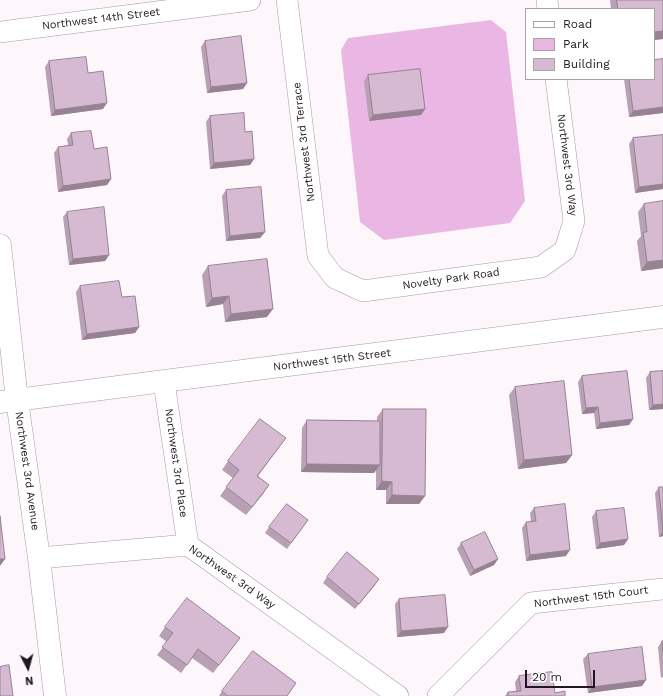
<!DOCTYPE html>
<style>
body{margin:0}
#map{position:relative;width:663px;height:696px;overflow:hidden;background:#fdf7fc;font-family:"Work Sans",sans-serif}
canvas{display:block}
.legend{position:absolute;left:525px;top:8px;width:130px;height:72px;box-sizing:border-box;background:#fff;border:1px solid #a6a2a6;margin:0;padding:5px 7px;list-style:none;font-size:12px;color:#211720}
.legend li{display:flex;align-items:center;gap:8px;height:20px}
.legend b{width:20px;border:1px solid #a6a2a6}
.north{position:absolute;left:8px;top:648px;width:40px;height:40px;-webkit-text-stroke:3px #fff;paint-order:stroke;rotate:174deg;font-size:11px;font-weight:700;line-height:16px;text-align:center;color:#211720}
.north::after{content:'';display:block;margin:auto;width:14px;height:18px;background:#211720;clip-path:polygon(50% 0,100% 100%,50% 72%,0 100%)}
.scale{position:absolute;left:525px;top:670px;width:70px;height:18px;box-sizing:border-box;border:2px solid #211720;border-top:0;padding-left:5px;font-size:12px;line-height:14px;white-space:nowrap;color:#211720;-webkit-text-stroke:3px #fff;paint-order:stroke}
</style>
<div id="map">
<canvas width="663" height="696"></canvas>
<ul class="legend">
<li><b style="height:5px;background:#fff"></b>Road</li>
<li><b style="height:11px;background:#eab6e4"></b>Park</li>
<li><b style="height:11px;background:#d6bad2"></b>Building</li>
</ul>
<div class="north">N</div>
<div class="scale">20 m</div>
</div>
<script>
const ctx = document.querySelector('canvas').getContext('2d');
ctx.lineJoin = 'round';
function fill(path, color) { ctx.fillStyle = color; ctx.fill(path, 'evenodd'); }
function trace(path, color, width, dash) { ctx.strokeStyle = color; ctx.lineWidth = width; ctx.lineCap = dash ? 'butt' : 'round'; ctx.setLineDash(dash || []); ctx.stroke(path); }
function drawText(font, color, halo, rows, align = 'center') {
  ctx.font = font + ' "Work Sans",sans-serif'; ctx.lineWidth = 3; ctx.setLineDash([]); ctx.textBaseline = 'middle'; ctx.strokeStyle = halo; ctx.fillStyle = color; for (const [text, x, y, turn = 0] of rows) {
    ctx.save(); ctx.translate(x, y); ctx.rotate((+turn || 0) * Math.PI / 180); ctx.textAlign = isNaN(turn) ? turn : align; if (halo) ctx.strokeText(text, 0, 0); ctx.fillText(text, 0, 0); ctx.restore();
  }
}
fill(new Path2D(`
 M491 20 506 32 525 201 510 223 384 240 360 222 341 50 348 38Z`), '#eab6e4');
const street = new Path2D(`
 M287 0 318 256 335 278 363 291 541 267 565 250 574 221 556 79
 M547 0 548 9
 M0 32 250 0
 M164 382 188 545
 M39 558 188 545 398 696
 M438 696 531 603 663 589`);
const secondary = new Path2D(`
 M0 245 17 400 39 558 55 696
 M0 402 663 317`);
trace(street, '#af94ab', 22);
trace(secondary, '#af94ab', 23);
trace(street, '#fff', 21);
trace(secondary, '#fff', 22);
fill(new Path2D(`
 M610 0H663V39L654 40V9H611Z
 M205 41 247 83 243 89 207 93 201 47Z
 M663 59V113L629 117 624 79H654Z
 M49 61 88 73 103 109 51 116 45 67Z
 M368 75 425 109 421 115 369 121 364 81Z
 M210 116 245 132 254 159 250 165 210 169 206 122Z
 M71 133 94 149 111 179 107 185 58 192 54 153 58 147 68 145 67 139Z
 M663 135V189L635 193 629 144 633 138Z
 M226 190 265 232 260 238 226 241 222 196Z
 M644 204 663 268 641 271 637 241 641 236 638 212Z
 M67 212 109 255 105 261 69 265 63 217Z
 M208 266 267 317 225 322 223 304 206 307 202 275Z
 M80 286 122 297 139 327 135 333 82 340 76 292Z
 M663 371V409L649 410 646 378 650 372Z
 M582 376 633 419 629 425 596 429 594 413 582 414 578 382Z
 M515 387 572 455 566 463 518 469 509 395Z
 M383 409 425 496 419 504H386V490H376V470L374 473 301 472 302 428 307 420 377 421V417Z
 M286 438 258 476 269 485 246 515 220 496 233 478 222 470 228 461Z
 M659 487H663V536L659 537 655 493Z
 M534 508 566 556 526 561 522 528 526 522H531L530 513Z
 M596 511 628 539 624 545 596 549 592 517Z
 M308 520 287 549 265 533 269 527Z
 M461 543 498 559 494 565 470 576 457 549Z
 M327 577 375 585 355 609 323 583Z
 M399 599 444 633 397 637 395 604Z
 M165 627 234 646 213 673 192 658 181 673 157 655 167 642 159 636Z
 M662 641H663V677L661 678 658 647Z
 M588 654 646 680 642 686 588 693 583 659Z
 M519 676 555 693 565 696H505L508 692H516L515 682Z
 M222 691 287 696H219Z`), '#b8a0b5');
fill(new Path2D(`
 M663 31V39L654 40V32Z
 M247 83 243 89 207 93 211 87Z
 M107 103 103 109 51 116 55 110Z
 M663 107V113L629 117 633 111Z
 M425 109 421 115 369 121 373 115Z
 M254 159 250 165 210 169 214 163Z
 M111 179 107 185 58 192 63 186Z
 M663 184V189L635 193 639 187Z
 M265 232 260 238 226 241 230 236Z
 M109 255 105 261 69 265 73 259Z
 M663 260V268L641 271 647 262Z
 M229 296 223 304 206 307 212 298Z
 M273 309 267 317 225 322 231 314Z
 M139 327 135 333 82 340 87 334Z
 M663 404V409L649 410 653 405Z
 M598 407 594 413 582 414 586 408Z
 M633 419 629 425 596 429 600 423Z
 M572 455 566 463 518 469 524 460Z
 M307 464 380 465 374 473 301 472Z
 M382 481 392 482 386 490H376Z
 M269 485 263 494 246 515 252 507Z
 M392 495 425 496 419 504H386Z
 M663 531V536L659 537Z
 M628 539 624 545 596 549 600 543Z
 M570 550 566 556 526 561 530 555Z
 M0 559H5L0 566Z
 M498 559 494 565 470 576 474 570Z
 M379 579 375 585 355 609Z
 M448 627 444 633 397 637 401 631Z
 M646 680 642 686 588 693 592 687Z`), '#968293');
const building = new Path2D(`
 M617 0H663V31L654 32V9H618Z
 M241 36 247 83 211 87 205 41Z
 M86 57 88 73 103 71 107 103 55 110 49 61Z
 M663 59V107L633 111 629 79H654V60Z
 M420 69 425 109 373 115 368 75Z
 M244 113 245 132 252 131 254 159 214 163 210 116Z
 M91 131 94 149 107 147 111 179 63 186 58 147 73 145 71 133Z
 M663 135V184L639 187 633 138Z
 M261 187 265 232 230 236 226 190Z
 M663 201V260L647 262 643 232H647L644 204Z
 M104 207 109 255 73 259 67 212Z
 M267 259 273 309 231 314 229 296 212 298 208 266Z
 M119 281 122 297 135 296 139 327 87 334 80 286Z
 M627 371 633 419 600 423 598 407 586 408 582 376Z
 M663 371V404L653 405 650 372Z
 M564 381 572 455 524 460 515 387Z
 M383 409H426L425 496 392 495V482L382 481Z
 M260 419 286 438 257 476 269 485 252 507 226 487 239 470 228 461Z
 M307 420 380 421V465L307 464Z
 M659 487H663V531Z
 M287 504 308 520 291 543 269 527Z
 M565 504 570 550 530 555 526 522 536 521 534 508Z
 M624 508 628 539 600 543 596 511Z
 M0 516 5 559H0Z
 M485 532 498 559 474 570 461 543Z
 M347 552 379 579 359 604 327 577Z
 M445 595 448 627 401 631 399 599Z
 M187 598 240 638 219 665 198 649 187 665 162 647 173 633 165 627Z
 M662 641H663V651Z
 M642 647 646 680 592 687 588 654Z
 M253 651 296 683 287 696H228L222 691Z
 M9 665 13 696H0V667Z
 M552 672 555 693 565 691V696H508V692L521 691 519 676Z`);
fill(building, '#d6bad2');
trace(building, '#968293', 1);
drawText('11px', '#211720', '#fff', [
 ["Northwest 14th Street",101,19,-7],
 ["Northwest 3rd Terrace",304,142,-97],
 ["Northwest 3rd Way",567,165,83],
 ["Novelty Park Road",451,279,-8],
 ["Northwest 15th Street",332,360,-7],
 ["Northwest 3rd Place",176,463,82],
 ["Northwest 3rd Avenue",27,471,82],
 ["Northwest 3rd Way",232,577,35],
 ["Northwest 15th Court",591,597,-7]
]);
</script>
